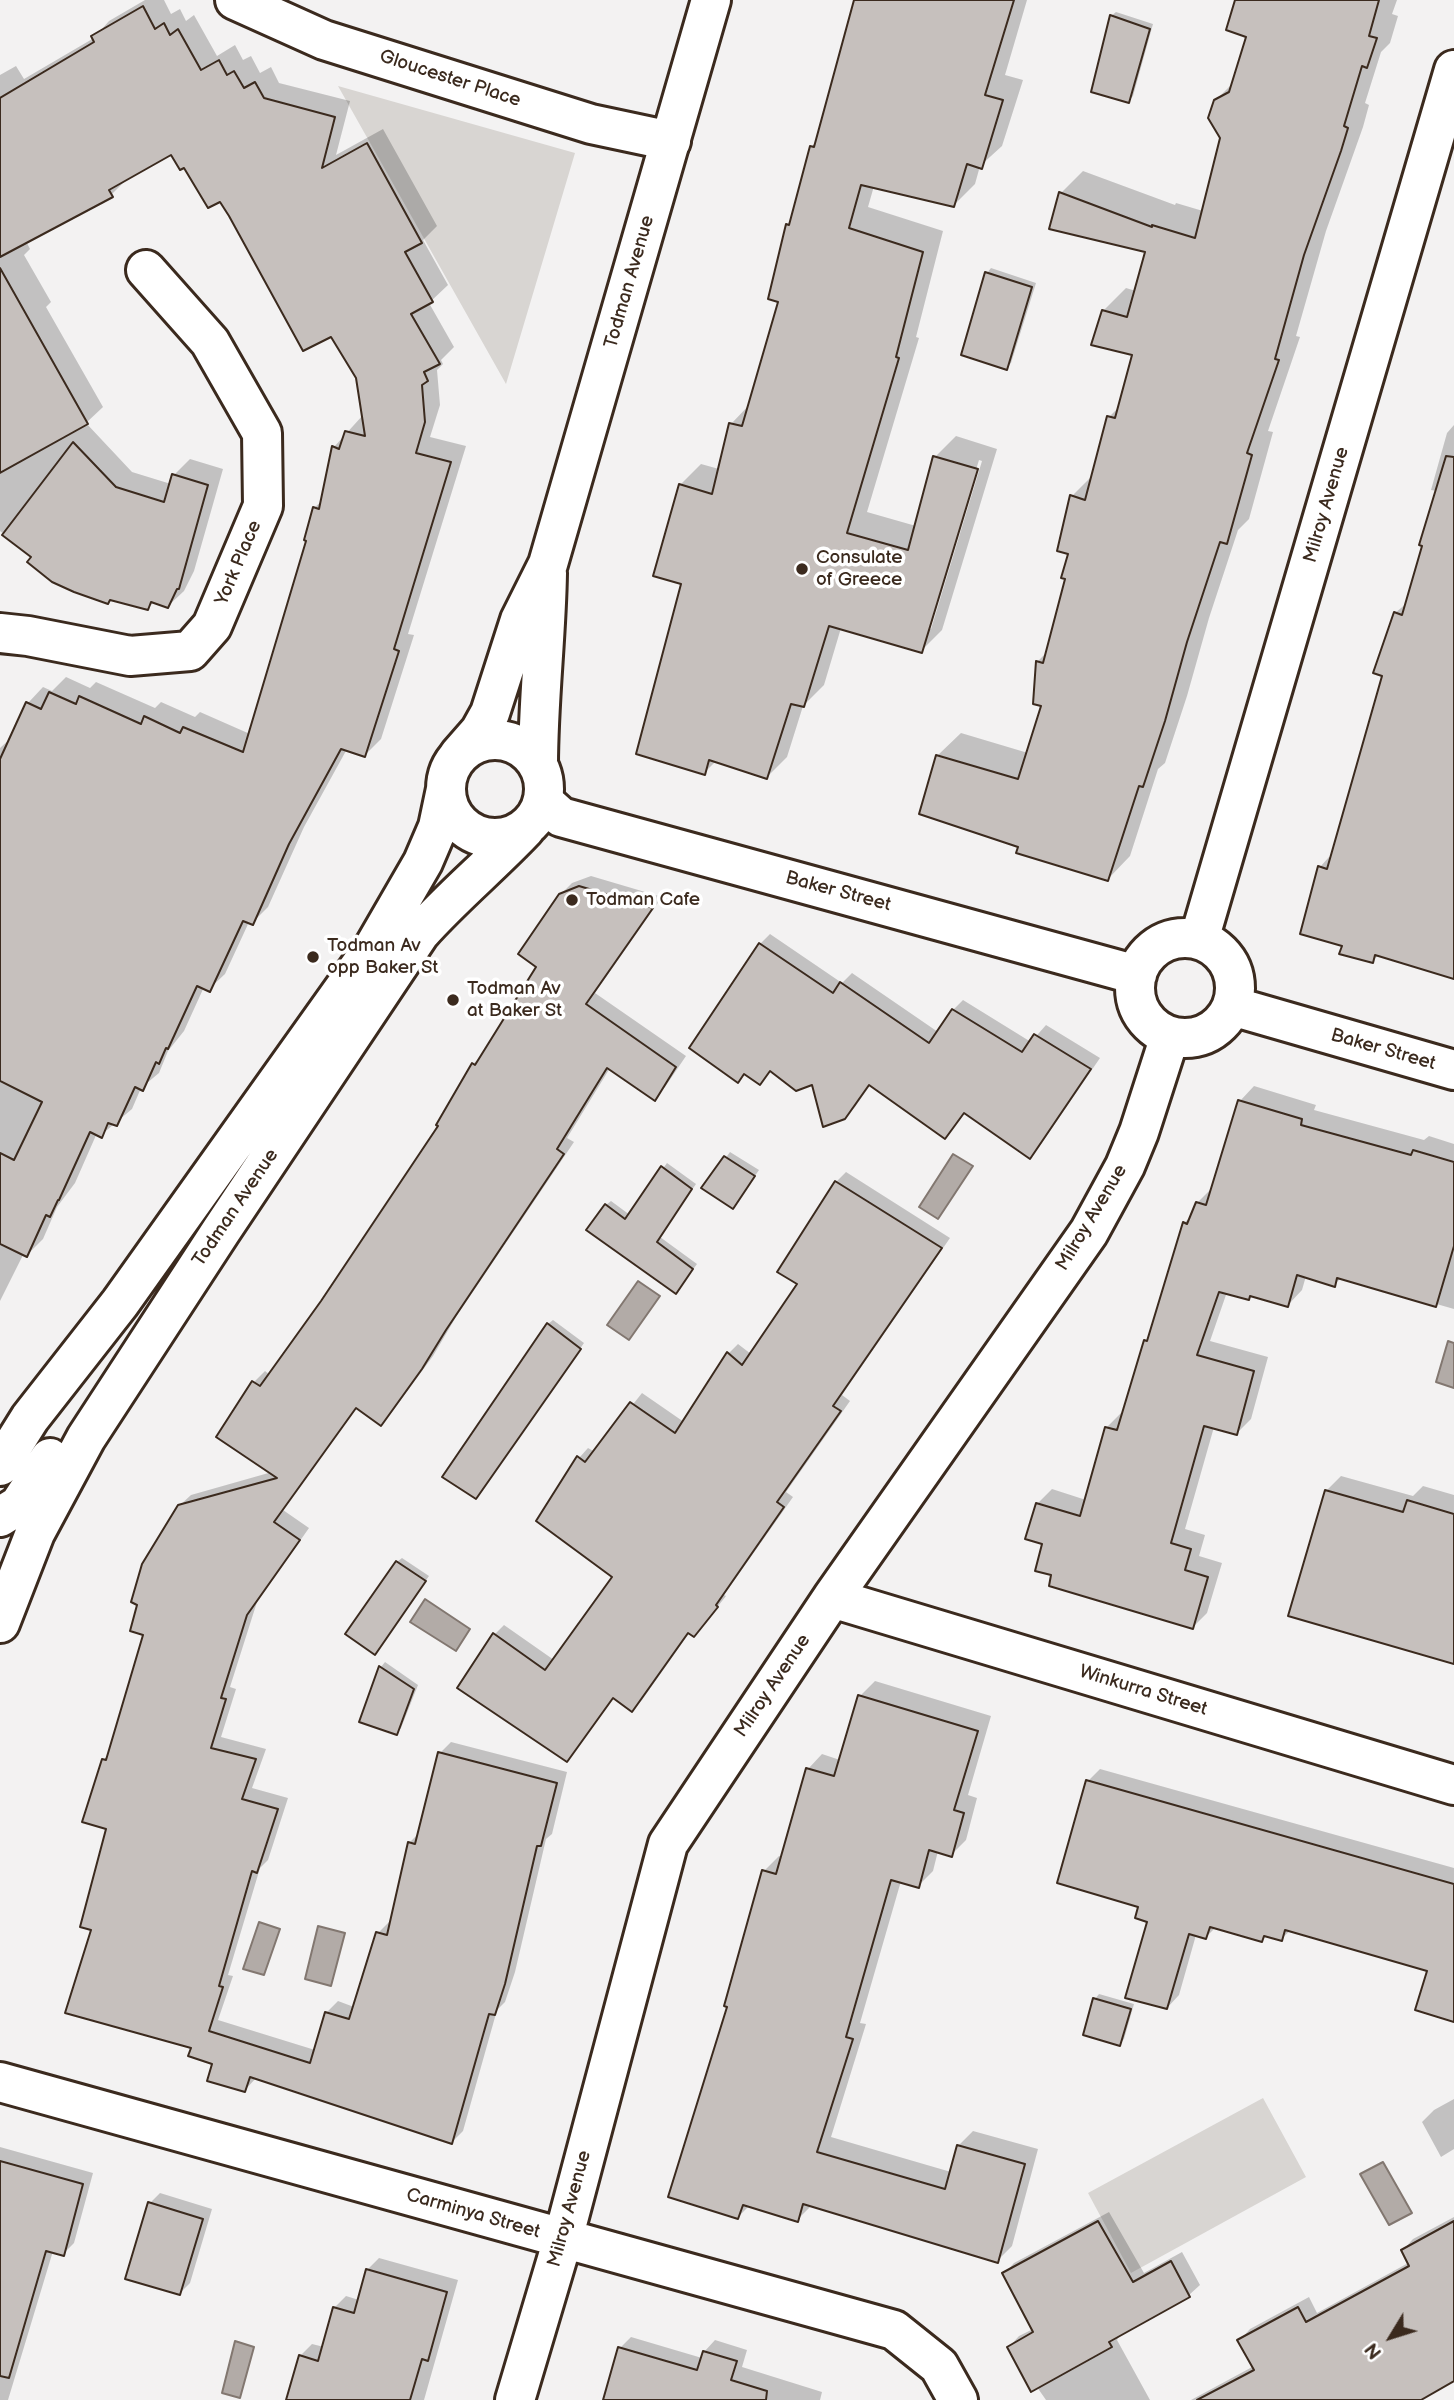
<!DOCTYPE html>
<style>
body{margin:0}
#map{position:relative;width:1454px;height:2400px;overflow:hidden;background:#f3f2f2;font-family:"Balsamiq Sans",sans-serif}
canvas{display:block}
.north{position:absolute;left:1356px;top:2302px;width:70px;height:70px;-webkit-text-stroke:5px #fff;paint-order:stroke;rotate:232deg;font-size:19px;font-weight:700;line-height:28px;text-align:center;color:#3b2a1e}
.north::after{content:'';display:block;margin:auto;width:24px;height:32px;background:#3b2a1e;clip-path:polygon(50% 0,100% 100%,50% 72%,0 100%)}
</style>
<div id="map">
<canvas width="1454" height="2400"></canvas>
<div class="north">N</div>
</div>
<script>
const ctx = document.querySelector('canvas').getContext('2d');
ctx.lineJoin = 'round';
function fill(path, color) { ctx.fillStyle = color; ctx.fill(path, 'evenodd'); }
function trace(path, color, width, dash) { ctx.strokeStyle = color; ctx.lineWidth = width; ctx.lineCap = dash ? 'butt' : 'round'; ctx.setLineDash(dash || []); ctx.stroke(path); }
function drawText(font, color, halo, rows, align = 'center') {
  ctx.font = font + ' "Balsamiq Sans",sans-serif'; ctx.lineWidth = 7; ctx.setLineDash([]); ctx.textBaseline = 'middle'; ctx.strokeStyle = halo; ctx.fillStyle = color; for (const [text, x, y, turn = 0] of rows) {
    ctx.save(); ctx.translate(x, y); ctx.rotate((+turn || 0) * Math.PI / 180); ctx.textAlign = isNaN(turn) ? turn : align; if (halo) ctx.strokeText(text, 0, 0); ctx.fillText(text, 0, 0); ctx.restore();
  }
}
fill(new Path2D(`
 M338 86 575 153 506 384Z
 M1263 2098 1306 2177 1131 2273 1088 2193Z`), '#d8d5d2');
const water = new Path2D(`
 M953 1154 973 1166 938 1219 919 1207Z
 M638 1281 660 1296 629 1340 607 1325Z
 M1448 1341 1454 1343V1388L1436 1382Z
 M425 1599 470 1629 456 1651 410 1622Z
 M259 1922 280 1929 264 1975 243 1969Z
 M318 1926 345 1933 331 1986 305 1979Z
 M1383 2162 1412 2213 1389 2225 1360 2174Z
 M235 2341 254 2347 240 2398 222 2393Z`);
fill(water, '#b2aba7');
trace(water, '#827770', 2);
fill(new Path2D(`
 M145 0H164L171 14 180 9 186 21 194 15 217 56 235 45 243 60 251 56 260 73 271 67 279 83 350 101 336 155 383 129 437 226 423 240 448 285 429 303 454 347 441 360 443 364 437 370 440 405 430 437 466 446 408 634 414 635 381 739 365 755 347 749 304 827 268 907 252 923 249 922 225 974 209 989 204 987 184 1031 168 1051 159 1073 141 1088 132 1109 101 1135 97 1133 75 1183 57 1207 43 1239 27 1255 24 1253 0 1301V748L12 737 28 703 43 687 52 691 66 677 90 688 96 682 155 708 161 702 195 717 200 712 250 734 308 540 314 508 323 500 334 447 363 415 358 378 332 335 220 200 172 153 127 179 111 195 26 241 30 249 24 255 51 302 46 307 103 407 86 423 132 472 171 484 174 475 190 459 223 469 194 571 184 591 168 606 154 602 148 608 33 557 0 531V75L16 66 24 79 94 38 109 21Z
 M856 0H1027L1005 75 1023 80 1002 146 980 166 975 184 954 205 874 186 868 207 943 231 916 337 919 338 867 512 916 526 935 457 956 436 997 449 942 630 921 651 841 628 824 685 803 706 787 757 767 777 716 761 704 773 684 583 680 485 701 464 719 469 731 424 751 403 781 301 788 225 791 222 812 146 817 141ZM979 460 982 461 931 629H927Z
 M1237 0H1397L1392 14 1398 16 1390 43 1381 52 1365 103 1369 105 1363 127 1326 231 1296 336 1300 337 1268 431 1273 432 1249 519 1238 530 1209 618 1187 696 1165 763 1158 769 1130 856 1108 879 1021 846 921 813 938 755 961 733 1028 753 1043 705 1037 662 1048 651 1067 578 1072 496 1094 474 1109 417 1120 406 1134 354 1103 311 1126 288 1136 291 1147 251 1061 193 1083 171 1175 205 1176 203 1203 211 1221 138 1215 101 1234 82 1248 35Z
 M1116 12 1153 24 1133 96 1129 101 1111 16Z
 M991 268 1036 283 1011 363 1007 368 987 273Z
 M1454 425V972L1379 955 1372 961 1344 944 1320 867 1329 857 1332 858 1384 675 1395 613 1407 603 1437 491 1431 490 1447 433Z
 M591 876 662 897 595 993 686 1056 665 1087 654 1098 610 1068 567 1138 574 1142 456 1317 433 1356 392 1412 381 1423 357 1407 283 1510 309 1528 257 1602 230 1687 236 1689 221 1737 266 1749 252 1788 288 1798 268 1860 260 1868 228 1975 233 1976 218 2020 315 2050 327 2012 338 2001 354 2007 378 1933 389 1922H392L409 1843 420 1832 440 1753 451 1742 567 1772 552 1834 546 1839 515 1972 505 2002 497 2010 463 2131 452 2142 257 2077 245 2090 193 2047 93 1929 108 1827 103 1760 110 1754 179 1506 191 1495 272 1472 254 1382 265 1371 270 1375 322 1302 440 1126 473 1064 484 1054 539 966 560 895 572 883Z
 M770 934 842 983 852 973 938 1032 953 1010 963 1000 1031 1042 1046 1025 1100 1058 1039 1147 1029 1157 965 1112 945 1137 871 1084 855 1107 844 1118 813 1082 772 1070 760 1083 745 1073 738 1081 760 944Z
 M1254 1086 1316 1105 1314 1110 1424 1140 1429 1136 1454 1144V1309L1342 1277 1334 1285 1306 1276 1302 1290 1288 1305 1252 1295 1248 1298 1227 1292 1210 1341 1268 1357 1251 1419 1237 1433 1214 1427 1185 1529 1205 1535 1199 1556 1222 1563 1207 1613 1193 1627 1053 1574 1044 1543 1037 1504 1052 1489 1086 1500 1106 1428 1121 1413 1124 1414 1184 1223 1193 1215 1197 1203 1212 1188 1240 1101Z
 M730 1152 759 1170 737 1202 704 1188Z
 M667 1163 696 1184 660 1237 697 1264 680 1287 606 1205 611 1201 630 1215Z
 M846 1172 950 1238 842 1395 850 1401 786 1492 793 1497 724 1595 726 1596 703 1625 690 1632 642 1700 632 1710 614 1697 576 1750 567 1760 494 1635 504 1625 554 1660 614 1577 579 1458 588 1448 595 1452 642 1393 684 1422 728 1354 738 1344 751 1354 799 1284 836 1182Z
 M553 1320 584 1343 481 1492 548 1324Z
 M1341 1476 1413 1496 1423 1486 1454 1495V1662L1326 1491Z
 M402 1558 429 1576 379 1648 397 1562Z
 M385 1662 418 1685 401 1728 397 1733 361 1721 381 1667Z
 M875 1681 991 1716 968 1795 977 1798 966 1840 951 1855 938 1851 933 1871 918 1886 901 1881 860 2023 866 2024 831 2137 951 2172 958 2146 973 2131 1038 2149 1012 2246 997 2261 812 2205 797 2220 750 2205 738 2217 729 2006 764 1871 779 1856 783 1857 808 1769 822 1754 840 1760 860 1696Z
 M1100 1769 1454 1868V2020L1429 1969 1291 1930 1281 1939 1267 1935 1262 1941 1216 1927 1206 1937 1196 1935 1179 1995 1167 2008 1149 1921 1088 1781Z
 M1099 1994 1134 2004 1124 2039 1120 2044 1095 1999Z
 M1454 2099V2149L1441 2157 1422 2122 1434 2110Z
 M0 2147 93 2173 74 2243 63 2254 53 2251 8 2400H0Z
 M160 2193 212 2209 190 2283 180 2293 150 2203Z
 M1109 2212 1144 2273 1182 2252 1200 2285 1189 2295 1120 2334 1117 2340 1150 2400H1046L1009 2347 1019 2336 1033 2329 1004 2274 1014 2263Z
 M1454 2217V2379L1417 2400H1191L1254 2366 1240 2340 1250 2329 1309 2297 1317 2313 1410 2262 1403 2250 1413 2239Z
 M379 2258 458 2280 424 2400H288L300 2356 312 2344 324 2347 334 2308 346 2296 359 2300 367 2270Z
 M631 2337 702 2358 704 2352 715 2340 747 2350 742 2367 822 2392 820 2400H605L620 2348Z`), '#0003');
const building = new Path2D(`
 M854 0H1014L985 95 1003 100 982 169 967 164 954 207 861 185 849 228 923 252 896 357 899 358 847 533 908 550 933 456 978 469 922 653 829 626 804 707 791 704 767 779 709 760 705 775 636 754 681 584 653 576 679 484 712 494 729 423 742 426 778 302 768 299 786 224 789 225 810 146 814 147Z
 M1235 0H1379L1369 36 1377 38 1367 68 1362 66 1344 126 1348 128 1341 151 1304 255 1275 359 1279 360 1247 453 1252 455 1227 544 1220 542 1187 642 1165 721 1143 787 1139 786 1108 881 1016 853 1018 847 919 814 936 755 1018 779 1041 706 1033 704 1036 661 1043 663 1065 579 1061 578 1068 554 1057 551 1070 495 1085 500 1107 416 1115 418 1132 355 1091 345 1102 310 1127 317 1145 252 1049 229 1059 192 1152 227V225L1195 238 1220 138 1208 118 1214 100 1229 92 1246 37 1226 30Z
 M143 6 155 29 164 23 170 35 178 29 201 70 219 60 227 75 234 71 244 88 255 82 264 98 335 117 322 168 367 143 422 243 405 252 433 302 411 314 440 364 424 372 428 381 422 385 425 422 416 453 451 462 394 649 399 651 365 757 341 749 289 844 253 925 243 921 210 992 197 986 168 1049 166 1048 159 1064 156 1062 143 1091 135 1087 117 1126 108 1123 102 1138 90 1132 59 1200H58L50 1217 46 1215 27 1257 0 1244V1153L14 1160 42 1102 0 1081V759L26 702 41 709 49 692 76 704 79 696 141 724 144 716 180 733 183 727 243 752 306 541 304 540 313 507 319 509 332 446 339 449 345 431 365 436 356 378 331 337 303 351 229 216 220 202 208 208 184 168 180 170 171 155 109 190 113 197 0 257V98L94 42 91 36Z
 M1110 15 1150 29 1129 103 1091 92Z
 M0 268 88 424 0 473Z
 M985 272 1032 287 1007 370 961 355Z
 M73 442 116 487 164 502 172 474 208 485 179 589H177L168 608 151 602 148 610 110 600 108 604 74 592 52 582 27 562 31 557 2 535Z
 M1446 456 1454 457V979L1375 955 1373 963 1339 954 1342 946 1300 934 1318 866 1327 869 1382 676 1373 673 1394 612 1402 615 1422 546 1419 545Z
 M579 886 653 908 586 1004 676 1067 655 1101 607 1068 557 1149 564 1154 446 1330 422 1369 381 1426 356 1408 274 1522 300 1540 247 1615 221 1698 226 1699 211 1748 256 1759 242 1799 278 1809 257 1873 252 1871 219 1986 223 1987 209 2031 310 2063 325 2012 349 2019 376 1932 387 1935 408 1842 415 1844 438 1752 557 1783 541 1846H537L505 1984 495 2015 489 2014 452 2144 250 2077 245 2092 207 2081 212 2064 188 2056 191 2048 65 2013 91 1930 80 1927 106 1829 82 1822 102 1759 106 1760 143 1635 130 1631 137 1605 131 1602 142 1564 178 1505 277 1478 216 1437 252 1381 260 1386 321 1301 438 1126 436 1125 472 1063 475 1065 536 967 518 954 559 894Z
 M759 943 833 993 840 982 929 1043 952 1009 1022 1052 1034 1034 1091 1069 1030 1159 964 1113 945 1139 869 1085 845 1119 823 1127 812 1085 796 1091 770 1071 760 1085 744 1074 738 1083 689 1048Z
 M1238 1100 1302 1119 1301 1125 1411 1155 1413 1150 1454 1162V1246L1436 1307 1337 1278 1335 1287 1297 1275 1288 1307 1250 1296 1249 1300 1219 1292 1197 1355 1254 1371 1237 1435 1204 1426 1171 1543 1191 1549 1185 1570 1208 1577 1193 1629 1049 1586 1051 1575 1035 1571 1042 1544 1025 1539 1036 1503 1080 1516 1105 1427 1117 1430 1144 1340 1147 1341 1183 1222 1187 1224 1196 1202 1206 1205Z
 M724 1156 755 1176 733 1209 701 1188Z
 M661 1166 692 1189 657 1242 693 1269 676 1294 586 1230 605 1204 625 1219Z
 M835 1181 942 1248 833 1406 841 1411 777 1502 784 1507 716 1605 718 1607 694 1637 688 1633 632 1712 613 1698 567 1762 457 1688 493 1633 545 1670 612 1577 536 1521 577 1456 585 1462 630 1402 675 1433 727 1352 742 1365 797 1284 777 1272Z
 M547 1323 581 1349 476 1499 442 1477Z
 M1325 1490 1403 1512 1407 1500 1454 1514V1664L1288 1616Z
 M396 1561 426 1581 375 1655 345 1634Z
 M379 1666 414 1689 397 1735 359 1722Z
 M858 1695 978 1731 954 1810 964 1813 952 1857 929 1850 919 1888 891 1880 846 2037 853 2039 817 2152 945 2189 957 2145 1025 2164 998 2263 803 2204 798 2222 743 2205 738 2219 668 2197 727 2007 724 2006 762 1870 776 1874 806 1768 834 1776Z
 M1086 1780 1454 1884V2022L1415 2010 1427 1971 1285 1930 1282 1941 1264 1936 1262 1942 1210 1927 1206 1939 1189 1934 1167 2009 1125 1998 1147 1922 1135 1918 1138 1907 1057 1883Z
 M1093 1998 1131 2009 1120 2046 1083 2035Z
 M0 2161 83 2184 64 2256 46 2251 9 2378 0 2376Z
 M148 2202 203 2219 180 2295 125 2279Z
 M1098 2221 1133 2282 1171 2261 1190 2297 1109 2342 1112 2347 1031 2392 1007 2347 1033 2332 1002 2273Z
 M1454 2221V2381L1421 2400H1197L1254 2370 1237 2340 1298 2307 1306 2322 1409 2266 1401 2250Z
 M366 2269 447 2292 428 2361 422 2359 410 2400H286L299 2355 318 2361 333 2307 354 2313Z
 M618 2347 697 2370 703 2351 737 2361 731 2380 767 2391 766 2400H603Z`);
fill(building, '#c6c0bd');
trace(building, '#3b2a1e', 2);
const minor = new Path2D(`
 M235 0 324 40 591 124 671 141
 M0 633 28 636 130 656 190 651 212 626 263 506 262 433 210 342 146 270
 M543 801 561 817 1137 975
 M1135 988a50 50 0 1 1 100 0a50 50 0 1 1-100 0Z
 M1199 940 1454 70
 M1232 1006 1454 1070
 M832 1598 1454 1785
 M0 2082 894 2330 939 2366 958 2400
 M515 2400 563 2239 668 1844 832 1598 1089 1232 1125 1166 1139 1132 1170 1036`);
const major = new Path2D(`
 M446 789a49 49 0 1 1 98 0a49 49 0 1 1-98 0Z
 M459 755 480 731 490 713 520 620 548 564 711 0
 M538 765C538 701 546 637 547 573
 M0 1466 30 1418 120 1303 375 945 423 862 438 827 446 789
 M0 1517 19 1505 50 1458
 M0 1623 35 1533 86 1438 221 1231 420 933C453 896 491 865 525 829`);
trace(minor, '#3b2a1e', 44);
trace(major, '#3b2a1e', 44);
trace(minor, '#fff', 38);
trace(major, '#fff', 38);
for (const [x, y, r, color] of [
 [802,569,7,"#3b2a1e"],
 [572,900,7,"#3b2a1e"],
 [313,957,7,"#3b2a1e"],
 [453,1000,7,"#3b2a1e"]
]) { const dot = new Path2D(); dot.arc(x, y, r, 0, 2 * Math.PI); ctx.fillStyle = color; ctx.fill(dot); trace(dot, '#fff', 2.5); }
drawText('19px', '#3b2a1e', '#fff', [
 ["Gloucester Place",450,79,18],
 ["Todman Avenue",630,282,-74],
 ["Milroy Avenue",1327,505,-74],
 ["York Place",239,563,-67],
 ["Baker Street",838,892,15],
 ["Baker Street",1383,1050,16],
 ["Todman Avenue",236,1208,-56],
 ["Milroy Avenue",1092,1218,-59],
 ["Milroy Avenue",773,1686,-56],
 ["Winkurra Street",1143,1691,17],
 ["Milroy Avenue",570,2209,-75],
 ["Carminya Street",473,2214,16]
]);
drawText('19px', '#3b2a1e', '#fff', [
 ["Consulate",816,558],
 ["of Greece",816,580],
 ["Todman Cafe",586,900],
 ["Todman Av",327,946],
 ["opp Baker St",327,968],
 ["Todman Av",467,989],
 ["at Baker St",467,1011]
], 'left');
</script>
